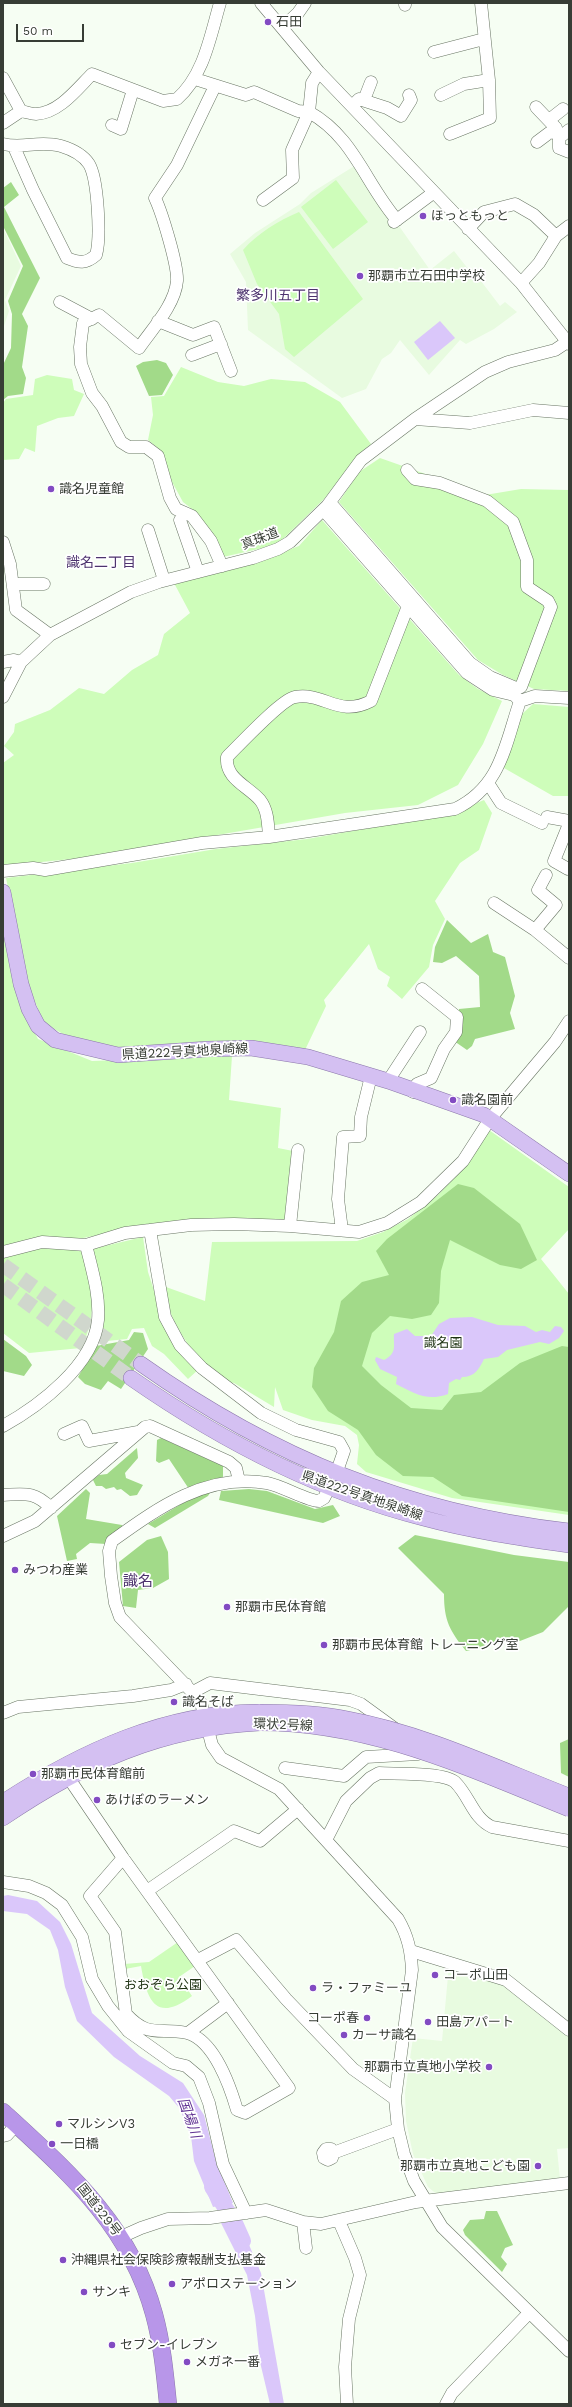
<!DOCTYPE html>
<meta charset="utf-8">
<style>
body{margin:0}
#map{position:relative;width:572px;height:2407px;overflow:hidden;background:#f6fef3;font-family:"Work Sans",sans-serif}
canvas{display:block}
.frame{position:absolute;inset:0;border:4px solid #373d35;pointer-events:none}
.scale{position:absolute;left:16px;top:24px;width:68px;height:18px;box-sizing:border-box;border:2px solid #373d35;border-top:0;padding-left:5px;font-size:12px;line-height:14px;white-space:nowrap;color:#373d35;-webkit-text-stroke:3px #fff;paint-order:stroke}
</style>
<div id="map">
<canvas width="572" height="2407"></canvas>
<div class="frame"></div>
<div class="scale">50 m</div>
</div>
<script>
const ctx = document.querySelector('canvas').getContext('2d');
ctx.lineJoin = 'round';
function fill(path, color) { ctx.fillStyle = color; ctx.fill(path, 'evenodd'); }
function trace(path, color, width, dash) { ctx.strokeStyle = color; ctx.lineWidth = width; ctx.lineCap = dash ? 'butt' : 'round'; ctx.setLineDash(dash || []); ctx.stroke(path); }
function drawText(font, color, halo, rows, align = 'center') {
  ctx.font = font + ' "Work Sans","Noto Sans JP",sans-serif'; ctx.lineWidth = 3.5; ctx.setLineDash([]); ctx.textBaseline = 'middle'; ctx.strokeStyle = halo; ctx.fillStyle = color; for (const [text, x, y, turn = 0] of rows) {
    ctx.save(); ctx.translate(x, y); ctx.rotate((+turn || 0) * Math.PI / 180); ctx.textAlign = isNaN(turn) ? turn : align; if (halo) ctx.strokeText(text, 0, 0); ctx.fillText(text, 0, 0); ctx.restore();
  }
}
fill(new Path2D(`
 M356 165 430 270 454 251 469 270 471 268 500 306 505 302 517 312 494 329 466 344 460 340 429 375 400 340 391 353 382 359 366 389 342 398 248 330 246 282 230 254 255 233 300 204 311 193Z
 M3 228 21 266 5 300 9 311 3 329Z
 M449 1965 503 1983 569 2035V2148L557 2149 560 2179 439 2196 428 2187 413 2154 406 2121 405 2093 413 2038 442 2041Z`), '#e8fbe0');
fill(new Path2D(`
 M336 180 368 222 333 249 301 207Z
 M299 212 363 299 294 357 285 349 279 314 257 284 243 250C258 233 278 221 299 212Z
 M181 367 218 382 244 386 271 379 305 382 340 402 371 444 359 454 324 499 283 539 272 546 223 557 212 536 192 509 183 502 166 471 158 448 148 440 153 415 151 397 164 396Z
 M47 375 72 379 74 390 84 394 74 416 58 418 37 426 35 452 25 448 19 459 3 460V403L6 399 33 395 35 379Z
 M380 458 485 495 521 489 569 490V691L534 689 503 675 478 660 339 502 359 472Z
 M322 520 459 675 478 689 502 701 483 744 458 785 418 805 345 813 90 857 3 866V763L14 755 4 746 14 732 15 724 50 710 79 688 104 694 132 670 158 655 164 634 190 613 174 583 238 568 299 546Z
 M533 704 569 707V796H553L504 768 522 714Z
 M484 800 492 813 479 850 460 863 435 901 445 919 433 945 429 967 402 999 387 986 390 977 378 969 369 944 324 1000 326 1006 305 1050 114 1051 75 1041 44 1023 28 985 6 878 132 863 216 849 307 839 450 814Z
 M3 919 20 1005 38 1039 92 1061 232 1056 229 1100 281 1108 278 1148 293 1151 287 1220 151 1225 67 1241 33 1238 3 1247Z
 M489 1130 569 1187V1229L541 1259 569 1294V1515L452 1498 366 1472 357 1464 359 1445 357 1435 345 1426 312 1420 283 1410 275 1387 274 1407 234 1383C207 1380 176 1330 168 1306 166 1300 166 1293 166 1287L205 1301 212 1242 357 1241 383 1232 408 1219 438 1195 463 1168Z
 M143 1237 148 1272 160 1309 199 1369 188 1379 164 1354 152 1346 144 1328 132 1329 127 1339 97 1342 92 1249Z
 M47 1245 84 1248C91 1285 99 1314 81 1348L29 1353 3 1333V1258Z
 M178 1942 195 1966 179 1977 192 1996C156 2023 147 2001 141 1966L125 1969 124 1964 149 1962Z`), '#cefdba');
fill(new Path2D(`
 M11 182 19 195 4 207 40 278 22 314 28 326 22 367 26 378 23 394 8 396 3 400V365L11 348 12 314 8 301 23 266 3 226V188Z
 M157 360 166 363 173 375 162 395 149 396 136 366 143 362Z
 M447 920 471 943 488 934 493 952 505 957 515 996 510 1013 515 1029 475 1039 472 1046 467 1050 454 1041 459 1029V1009L480 1007 479 976 456 956 442 963 433 962 435 947Z
 M458 1184 474 1188 520 1224 537 1260 521 1269 500 1265 450 1240 441 1271 439 1303 431 1315 412 1319 390 1316 372 1333 362 1366 381 1385 411 1408 442 1410 454 1395 481 1392 520 1363 562 1346 569 1347V1512L462 1496 433 1477 403 1476 376 1455 358 1430 328 1411 312 1387 314 1368 334 1332 341 1301 362 1282 389 1275 376 1251 387 1239Z
 M134 1332 143 1333 148 1349 121 1389 108 1381 101 1390 85 1384 78 1377 96 1346 129 1340Z
 M3 1339 26 1356 32 1365 24 1376 3 1371Z
 M161 1438 223 1466V1477L189 1489 169 1459 159 1463 156 1461 157 1440Z
 M137 1448 138 1458 125 1473 126 1478 143 1485 137 1495 130 1496 121 1489 117 1490 114 1487 106 1489 102 1486H96L93 1480 99 1475 107 1474Z
 M86 1489 90 1493 86 1519 122 1525 123 1529 106 1544 90 1543 76 1554 77 1559 67 1561 57 1516Z
 M249 1489 267 1491 315 1509 333 1505 340 1516 323 1523 219 1500 221 1491Z
 M211 1491 208 1496 155 1528 148 1524 201 1492Z
 M415 1535 514 1555 569 1562V1606L543 1632 520 1641 505 1642 466 1651C450 1631 444 1621 444 1594L398 1548Z
 M161 1536 168 1552 169 1579 153 1588 138 1590 136 1608 123 1606 119 1562 147 1540Z
 M569 1739V1777L561 1773 560 1743Z
 M486 2211H497L513 2245 505 2248 501 2257 507 2264 502 2272 465 2235 463 2230 470 2220 484 2219Z`), '#a2da89');
fill(new Path2D(`
 M440 321 455 338 428 360 414 342Z
 M472 1317 498 1325 525 1326 536 1332 542 1330 550 1332 555 1326 561 1327 564 1331 559 1338 549 1344 540 1342 507 1350 498 1357 484 1359C479 1369 475 1377 462 1377L460 1380 456 1379 449 1383 448 1394C427 1402 414 1393 396 1384L397 1377 380 1369 375 1360 376 1357 384 1360C398 1353 393 1345 394 1334L407 1329 415 1336H426L429 1339 439 1324 450 1318Z
 M8 1895 37 1901 60 1922 71 1944 92 2013 140 2056 183 2083 204 2115 216 2161 233 2203 213 2207 194 2161 191 2136 180 2109 169 2096 114 2057 77 2021 65 1987 58 1950 50 1930 27 1914 3 1911V1896Z
 M239 2221 261 2273 284 2404H270L260 2362 255 2316 247 2275 221 2223Z`), '#dac7fa');
trace(new Path2D(`
 M212 2187 235 2223 243 2241`), '#dac7fa', 16);
trace(new Path2D(`
 M3 1265 141 1364
 M3 1285 131 1378`), '#d0d7cd', 15, [15, 8]);
const minor = new Path2D(`
 M261 3 319 72 521 283 569 344
 M405 3V5
 M282 28 298 13 305 3
 M434 52 484 39
 M3 78 21 111
 M195 79 246 95 254 92 298 111 309 112 312 83 319 72
 M215 86 177 165 155 198C162 213 178 265 177 281 175 305 152 329 139 348L99 315 83 323 80 347 81 364 92 393 102 406 121 442 129 447H146L158 456 170 498 176 509 192 516 211 541 222 566
 M441 95 464 84 489 80
 M364 100 371 82
 M352 106 359 99 387 108 401 116 411 100 409 95
 M536 107 556 128 559 138
 M549 120 563 109
 M3 123 21 111C26 112 32 114 36 114 59 113 77 89 92 74L163 101 177 99C204 75 210 37 220 3
 M112 125 121 129 133 90
 M569 130 559 138V148L569 152
 M450 134 490 118 489 80 481 3
 M537 142 549 133 555 132
 M3 144C23 149 39 140 61 146 71 149 83 155 89 164 98 179 101 238 96 255 86 264 79 263 67 258L33 190 14 147
 M263 200 293 178 292 150 309 112C354 137 365 183 397 220
 M394 222 433 193
 M468 229 484 212 515 204 534 215 556 236
 M521 283 539 263 556 236 569 226
 M60 302 92 319
 M158 321 193 335 214 327 231 371
 M192 355 221 344
 M415 419 470 423 533 410 569 413
 M407 470 415 479 440 483 487 501 513 522 527 560V587L548 601 551 607 521 687 514 690V695L520 701 535 696 569 698
 M327 506 326 513 467 673 493 690 514 695
 M327 506H333L470 663 490 677 516 688
 M180 520 198 572
 M148 530 164 580
 M3 542 10 564 16 610 50 635
 M13 584H44
 M3 662 14 660 21 662
 M3 697 21 662 50 635 131 592 159 582 253 558 278 549 290 542 327 506 361 460 415 419 485 372 508 362 555 350 567 342
 M488 783 501 803 542 823
 M547 817 569 821
 M269 837C268 824 268 810 260 800 248 786 225 779 227 757 239 745 282 699 295 697 325 692 338 718 371 701L408 606
 M568 869 554 861 569 824
 M3 871 33 868 45 870 202 843 269 837 455 809C501 787 505 745 520 701
 M494 903 535 930 569 958
 M535 930 556 905 538 890 546 875
 M388 1081 420 1032
 M413 1092 417 1084 431 1078 444 1049 456 1032 457 1017 422 989
 M290 1226 298 1150
 M150 1230 165 1317 180 1345 202 1368 261 1413 296 1430 339 1442 344 1451 336 1474
 M342 1230 338 1199 343 1137 360 1136 361 1117 371 1076
 M3 1252 42 1242 86 1245 125 1233 191 1225 234 1224 290 1226 359 1232 387 1223 421 1202 463 1161 490 1119 555 1042 569 1021
 M3 1426C39 1406 94 1365 98 1320 100 1295 92 1270 86 1245
 M64 1434 82 1426 89 1441 138 1432
 M329 1488 324 1498 319 1501C307 1501 283 1486 267 1483 207 1473 159 1507 112 1541L109 1551 111 1576 115 1603 120 1617 197 1697 201 1703 212 1745 221 1758 279 1789 398 1919C408 1936 411 1951 412 1970L395 2099 398 2129 404 2154 414 2181 442 2227 569 2351
 M3 1495C25 1494 34 1491 51 1508
 M3 1536 35 1521 145 1427 150 1426 229 1462 236 1468 239 1481
 M193 1692 210 1683 350 1700 361 1704 394 1728
 M3 1713 18 1707 133 1696 171 1690 186 1684
 M285 1768 344 1776 366 1757 418 1754 419 1750
 M68 1777 123 1858 289 2088 245 2113 237 2110C230 2086 214 2040 187 2033 159 2027 149 2039 126 2014L115 1932 90 1896 123 1858
 M326 1840 346 1801 370 1778 379 1773C395 1774 444 1772 455 1782 470 1797 473 1818 492 1827L569 1841
 M3 1882 29 1886 46 1893 62 1905 82 1937 92 1979 108 2006 128 2031 173 2063 186 2066 199 2077 209 2103 223 2164 246 2213
 M147 1891 234 1831 260 1841 298 1809
 M411 1951 506 1980 569 2030
 M198 1960 236 1940 286 1999 353 2069 395 2099
 M188 2033 228 2003
 M3 2136 7 2135 16 2125
 M333 2153 331 2149H326L323 2153 324 2158 328 2160 332 2158 333 2153 398 2129
 M339 2221 355 2258 360 2275 349 2319 345 2367 347 2404
 M303 2222 306 2248
 M121 2237 141 2228 168 2219 210 2218 266 2210 303 2222 321 2224 416 2202 569 2183
 M446 2404 452 2393 529 2313`);
const major = new Path2D(`
 M3 892 21 984 29 1009 38 1026 55 1040 118 1055 208 1049 251 1048 308 1057 388 1081 484 1115 569 1174
 M141 1364C274 1458 407 1512 569 1531
 M131 1378C220 1440 317 1491 423 1518 471 1531 520 1538 569 1545
 M3 1802C80 1752 166 1711 260 1712
 M3 1818C84 1763 161 1728 260 1723`);
const highway = new Path2D(`
 M3 2112C68 2172 130 2225 154 2314 162 2343 165 2374 168 2404`);
trace(minor, '#697564', 13);
trace(major, '#8b77aa', 16);
trace(highway, '#8b77aa', 18);
trace(minor, '#fff', 12);
trace(major, '#d4c0f2', 15);
trace(highway, '#b896e9', 17);
const majorBridge = new Path2D(`
 M260 1712C289 1712 319 1713 348 1719 424 1733 497 1768 569 1796
 M260 1723C372 1723 467 1768 569 1809`);
trace(majorBridge, '#8b77aa', 16, []);
trace(majorBridge, '#d4c0f2', 15);
for (const [x, y, r, color] of [
 [268,22,4,"#824bc2"],
 [423,216,4,"#824bc2"],
 [360,276,4,"#824bc2"],
 [51,489,4,"#824bc2"],
 [453,1100,4,"#824bc2"],
 [15,1570,4,"#824bc2"],
 [227,1607,4,"#824bc2"],
 [324,1645,4,"#824bc2"],
 [174,1702,4,"#824bc2"],
 [33,1774,4,"#824bc2"],
 [97,1800,4,"#824bc2"],
 [435,1975,4,"#824bc2"],
 [313,1988,4,"#824bc2"],
 [367,2018,4,"#824bc2"],
 [428,2022,4,"#824bc2"],
 [344,2035,4,"#824bc2"],
 [489,2067,4,"#824bc2"],
 [59,2124,4,"#824bc2"],
 [52,2144,4,"#824bc2"],
 [538,2166,4,"#824bc2"],
 [63,2260,4,"#824bc2"],
 [172,2284,4,"#824bc2"],
 [84,2292,4,"#824bc2"],
 [112,2345,4,"#824bc2"],
 [187,2362,4,"#824bc2"]
]) { const dot = new Path2D(); dot.arc(x, y, r, 0, 2 * Math.PI); ctx.fillStyle = color; ctx.fill(dot); trace(dot, '#fff', 1.5); }
drawText('13px', '#373d35', '#fff', [
 ["石田",276,22],
 ["ほっともっと",431,216],
 ["那覇市立石田中学校",368,276],
 ["識名児童館",59,489],
 ["識名園前",461,1100],
 ["みつわ産業",23,1570],
 ["那覇市民体育館",235,1607],
 ["那覇市民体育館 トレーニング室",332,1645],
 ["識名そば",182,1702],
 ["那覇市民体育館前",41,1774],
 ["あけぼのラーメン",105,1800],
 ["コーポ山田",443,1975],
 ["ラ・ファミーユ",321,1988],
 ["コーポ春",359,2018,"right"],
 ["田島アパート",436,2022],
 ["カーサ識名",352,2035],
 ["那覇市立真地小学校",481,2067,"right"],
 ["マルシンV3",67,2124],
 ["一日橋",60,2144],
 ["那覇市立真地こども園",530,2166,"right"],
 ["沖縄県社会保険診療報酬支払基金",71,2260],
 ["アポロステーション",180,2284],
 ["サンキ",92,2292],
 ["セブン-イレブン",120,2345],
 ["メガネ一番",195,2362]
], 'left');
drawText('13px', '#373d35', '#fff', [
 ["真珠道",260,539,-21],
 ["県道222号真地泉崎線",185,1052,-3],
 ["県道222号真地泉崎線",362,1496,19],
 ["環状2号線",283,1725,2],
 ["国道329号",99,2210,52]
]);
drawText('13px', '#1c3111', '#fff', [
 ["識名園",443,1343],
 ["おおぞら公園",163,1985]
]);
drawText('14px', '#4d336e', '#fff', [
 ["繁多川五丁目",278,296],
 ["識名二丁目",101,563]
]);
drawText('italic 14px', '#623494', '#fff', [
 ["国場川",189,2118,70]
]);
drawText('15px', '#4d336e', '#fff', [
 ["識名",138,1582]
]);
</script>
